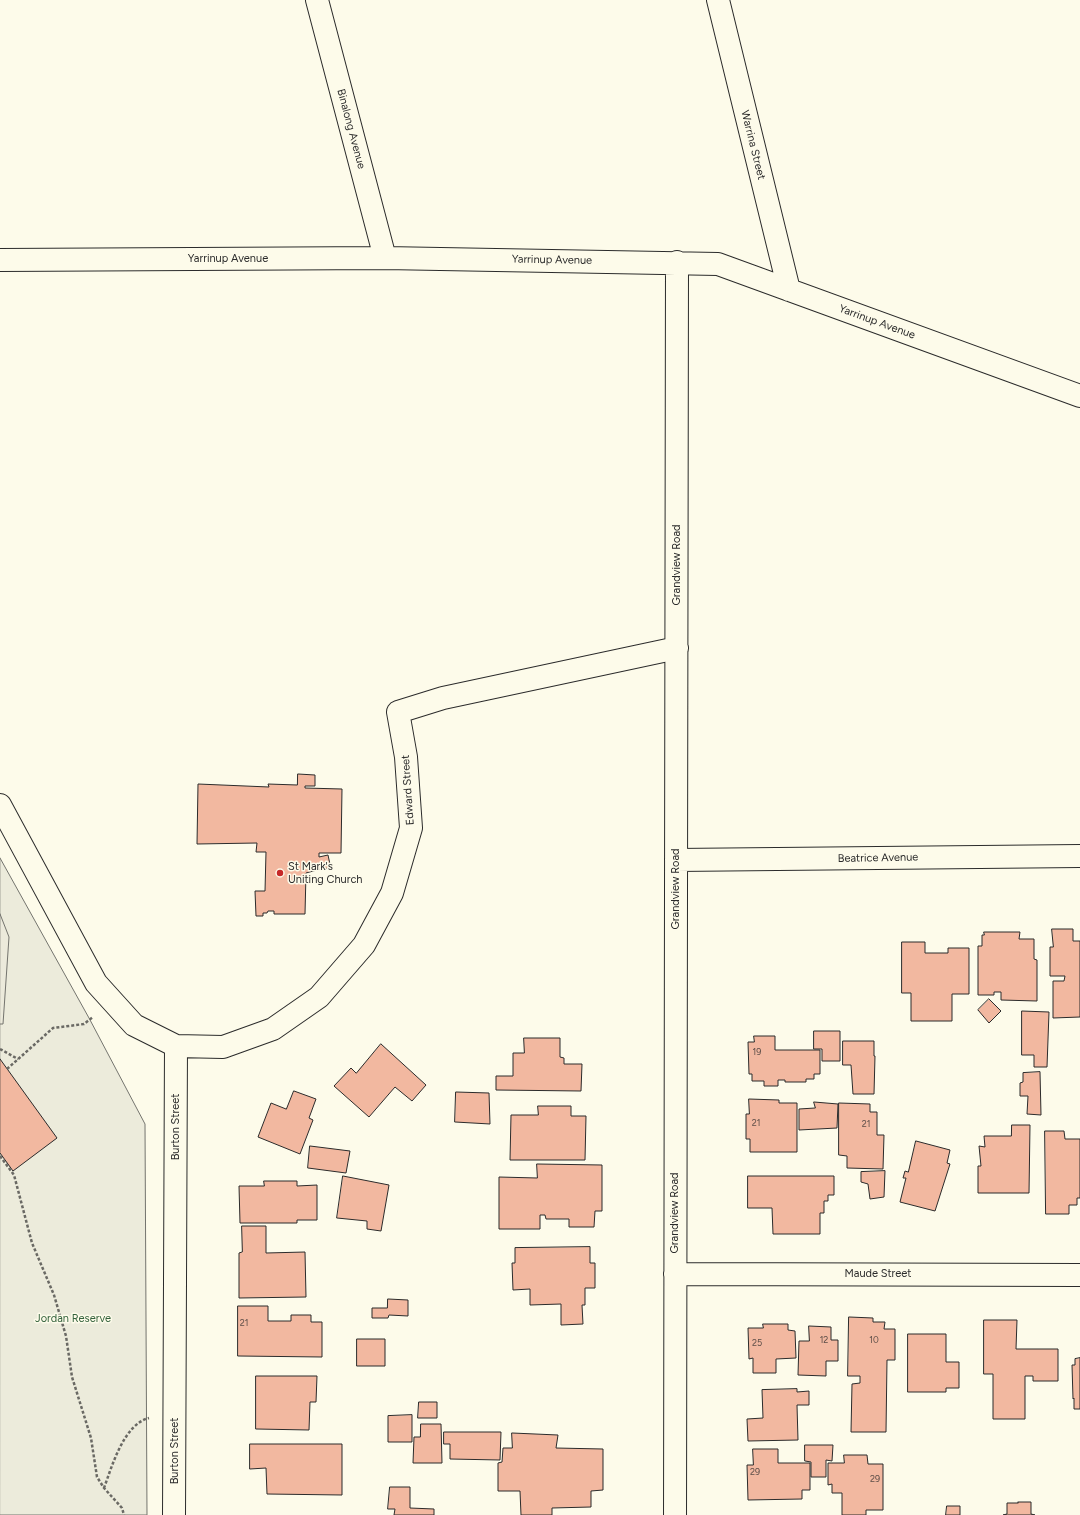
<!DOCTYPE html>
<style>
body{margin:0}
canvas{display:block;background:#fdfbea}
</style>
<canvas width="1080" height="1515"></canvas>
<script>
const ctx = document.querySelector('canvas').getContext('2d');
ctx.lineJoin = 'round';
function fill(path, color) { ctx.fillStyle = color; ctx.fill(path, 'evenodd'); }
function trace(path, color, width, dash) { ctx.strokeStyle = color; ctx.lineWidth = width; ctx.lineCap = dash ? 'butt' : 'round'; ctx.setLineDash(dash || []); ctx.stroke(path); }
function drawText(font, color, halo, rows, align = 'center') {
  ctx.font = font + ' Figtree,sans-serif'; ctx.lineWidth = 3; ctx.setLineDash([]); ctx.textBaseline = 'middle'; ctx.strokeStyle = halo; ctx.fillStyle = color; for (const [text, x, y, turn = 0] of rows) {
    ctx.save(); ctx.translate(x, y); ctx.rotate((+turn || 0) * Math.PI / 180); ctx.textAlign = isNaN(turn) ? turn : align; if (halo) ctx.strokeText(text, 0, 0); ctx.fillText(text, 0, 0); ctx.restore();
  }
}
const green = new Path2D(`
 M0 858 89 1018 145 1124 147 1515H0Z`);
fill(green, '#ecebdb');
trace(green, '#74746e', 1);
const parking = new Path2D(`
 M0 914 9 937 3 1024H0Z`);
fill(parking, '#eceadb');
trace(parking, '#74746e', 1);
const building = new Path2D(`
 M298 774 315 775V786H305V788L342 789 341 853H319V857L328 855 331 869 324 868 306 873 305 914H274V911H268L267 913H263V916H256L255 891H265L266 852H256L257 843 197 844 198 784 269 787 268 784 297 785Z
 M1052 929H1073V941H1080V1017L1053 1018V981H1064L1065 976H1050V947H1053Z
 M984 932H1020L1019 939H1034V959L1037 960V1001L1001 1000V992H994V995H978V946H982V935H984Z
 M902 942H925V953H948V948H969V994H952V1021H911V993H902Z
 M989 999 1001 1011 989 1023 978 1010Z
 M1022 1011 1049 1012 1047 1067H1034V1055H1022Z
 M814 1031H840V1061H822V1049H814Z
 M754 1036H775V1050H820V1074H814V1079H806V1082H785V1080H778V1086H764V1081H752V1074H749L748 1042H754Z
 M524 1038H560V1057L564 1058V1064H582L581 1091 496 1090V1076H513V1053H524Z
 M843 1041H874V1056H875L874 1094H853L851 1065H843Z
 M381 1044 426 1085 412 1101 395 1087 369 1117 334 1086 351 1068 356 1073Z
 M0 1059 57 1138 13 1171 0 1153Z
 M1040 1072 1041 1115 1027 1114 1028 1096H1020V1083L1023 1082V1073Z
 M294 1091 316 1099 309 1118 313 1120 300 1154 258 1137 271 1103 286 1109Z
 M456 1092 489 1093 490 1124 455 1122Z
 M749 1099 779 1100V1103H797V1152H750V1139H746V1114H749Z
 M814 1102 838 1104 837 1128 799 1130V1109L815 1108Z
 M839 1103 870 1104V1112H877V1135H884L883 1169 847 1168V1156L839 1155Z
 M538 1106H571V1116H586L585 1160H510L511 1115H538Z
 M1012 1125H1030L1029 1193H978V1166H981L979 1146 985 1147 984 1136H1011Z
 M1045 1131H1064L1065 1139H1080V1198H1077V1205H1069V1214H1046Z
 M916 1141 950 1150 947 1163 950 1164 935 1211 900 1202 906 1178H903L905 1171 908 1172Z
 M310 1146 350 1151 346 1173 308 1168Z
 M537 1164 602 1165V1211H595L594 1227H569V1219H546L545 1215H540V1229H499V1177L537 1178Z
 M885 1171 884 1197 870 1199 868 1184 861 1182V1172Z
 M343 1176 389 1185 381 1231 367 1229V1221L337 1218Z
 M748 1176H834V1195H828V1201H824V1213H820V1234H773L772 1208H748Z
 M264 1181H297V1186L317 1185V1220H297V1223H240L239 1186H264Z
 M242 1226H266V1253L305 1252 306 1297 239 1298V1253L242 1252Z
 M590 1247V1263H595V1288H585V1305H582L583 1324 561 1325V1304L530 1305V1289L513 1290 512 1263H515V1248Z
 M388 1299 408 1300V1316L389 1315 388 1318H372V1308H387Z
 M238 1306H268V1321H291V1315H311V1322H322V1357L238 1356Z
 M849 1317 873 1318V1322H885L884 1329H895V1360H887L886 1432H851L852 1384 860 1383V1376H848Z
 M984 1320H1017L1016 1349H1058V1381H1033V1376H1025V1419H993V1374H984Z
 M763 1324H788V1330L795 1331 796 1358 776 1359V1373H753V1358L749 1359 748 1328H763Z
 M809 1326 831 1327V1340H838V1361H826V1376L798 1375 799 1341H809Z
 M908 1334H946V1362H959V1388H946V1392H908Z
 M357 1339H385V1366H357Z
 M1080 1358V1409H1074V1398L1073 1399 1072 1365H1075V1359Z
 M256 1376H317L316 1402H310L309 1430 256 1429Z
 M797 1389V1392L809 1391V1405H797L798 1440 748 1441 747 1419 763 1418 762 1390Z
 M419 1402H437V1418H418Z
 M412 1415V1442H388V1416Z
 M421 1424H441L442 1463H413L414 1437H420Z
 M444 1432H501L500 1460 450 1459V1444H444Z
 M512 1433 558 1435 556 1448 603 1449V1490L591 1491V1507L552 1508V1515H521L520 1491H498V1463L502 1462 503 1448H512Z
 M250 1444H342V1495L267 1494 266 1468 250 1469Z
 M805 1445H833L832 1461 826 1460V1477H811V1462L805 1461Z
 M753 1449H778V1463H810V1490H802V1499L748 1500 747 1465H753Z
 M844 1455H867L868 1464H883V1510H866V1515H842V1493H832V1484L828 1485V1463H844Z
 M390 1487H410V1508L434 1509V1515H394L395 1509H388Z
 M1018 1502H1031V1514L1035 1515H1003L1007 1514V1503H1018Z
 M947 1506H960V1515H946Z`);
fill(building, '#f2b8a0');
trace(building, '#2b2b2b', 1);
const street = new Path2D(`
 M317 0 385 258
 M718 0 789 290
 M0 260 385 258 718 264 1080 396
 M0 805 96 983 134 1025 176 1046 174 1515
 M676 860 1080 856
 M176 1046 223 1047 273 1029 319 997 364 945 392 893 411 828 406 757 398 712 443 698 677 648
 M675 1274 1080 1275
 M675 1515 677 262`);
trace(street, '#2b2b2b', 24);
trace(new Path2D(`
 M0 1049 18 1059
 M7 1069 53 1028 84 1024 93 1017
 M0 1156 14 1175 32 1243 54 1295 66 1336 72 1377 91 1438 97 1477 104 1488 122 1508 124 1515
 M104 1488C112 1466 124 1424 149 1418`), '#6a6964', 2.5, [3, 2]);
trace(street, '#fdfbea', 22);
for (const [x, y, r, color] of [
 [280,873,4,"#c62828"]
]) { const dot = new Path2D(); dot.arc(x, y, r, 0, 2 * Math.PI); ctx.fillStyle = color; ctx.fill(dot); trace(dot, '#fdfbea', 1.5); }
drawText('9px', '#5d4e48', null, [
 ["19",757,1052],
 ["21",756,1123],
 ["21",866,1124],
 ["21",244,1323],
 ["12",824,1340],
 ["10",874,1340],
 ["25",757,1343],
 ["29",755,1472],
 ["29",875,1479]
]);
drawText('11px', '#2b2b2b', '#fdfbea', [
 ["Binalong Avenue",351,129,75],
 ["Warrina Street",753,145,76],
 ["Yarrinup Avenue",228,259],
 ["Yarrinup Avenue",552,260,1],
 ["Yarrinup Avenue",877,322,20],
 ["Grandview Road",677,565,-90],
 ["Edward Street",408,790,-94],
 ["Beatrice Avenue",878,858,-1],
 ["Grandview Road",676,889,-90],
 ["Burton Street",176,1127,-90],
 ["Grandview Road",675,1213,-90],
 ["Maude Street",878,1274],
 ["Burton Street",175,1451,-90]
]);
drawText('11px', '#2b2b2b', '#fdfbea', [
 ["St Mark's",288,867],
 ["Uniting Church",288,880]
], 'left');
drawText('11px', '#34623c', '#fdfbea', [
 ["Jordan Reserve",73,1319]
]);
</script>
